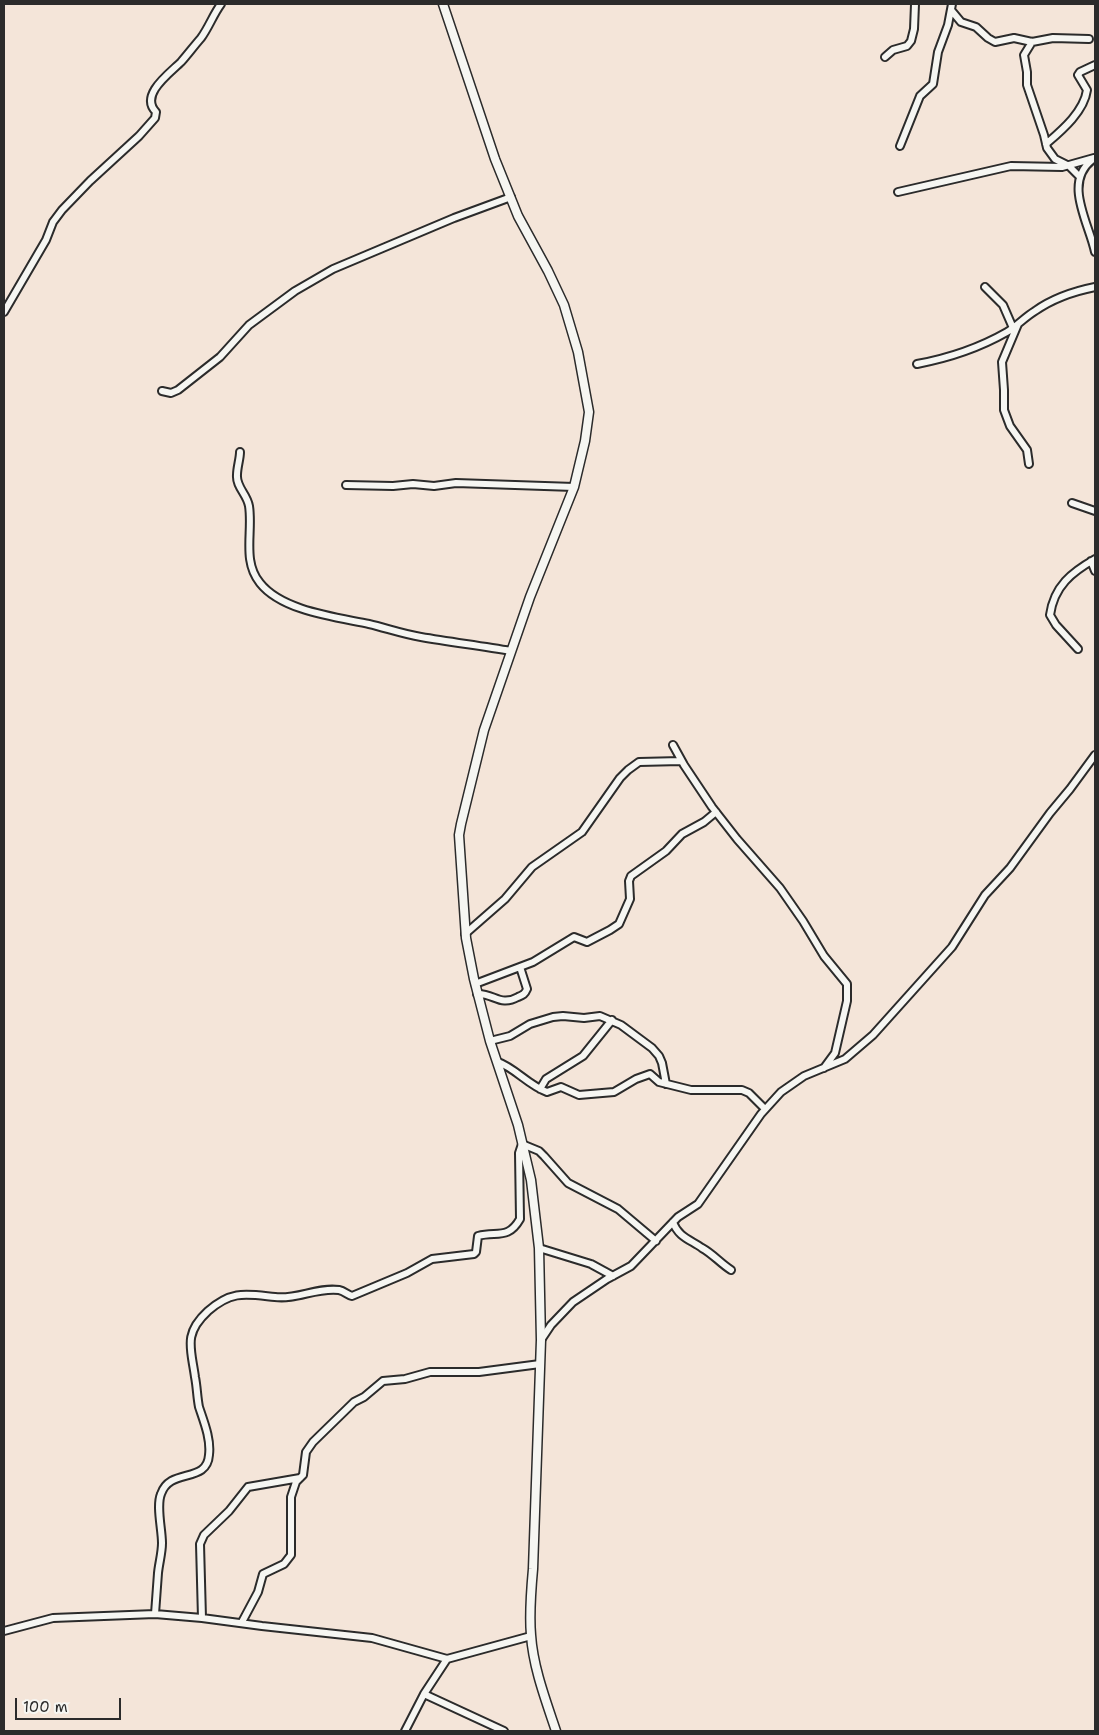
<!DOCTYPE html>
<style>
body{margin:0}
#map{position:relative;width:1099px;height:1735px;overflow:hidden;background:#f4e5d9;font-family:"Shantell Sans",sans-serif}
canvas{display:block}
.frame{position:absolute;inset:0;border:5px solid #2b2b2b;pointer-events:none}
.scale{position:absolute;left:15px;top:1698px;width:106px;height:22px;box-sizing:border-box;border:2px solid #2b2b2b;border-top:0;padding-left:6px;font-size:15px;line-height:18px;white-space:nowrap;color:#2b2b2b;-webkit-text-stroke:4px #f6f6f2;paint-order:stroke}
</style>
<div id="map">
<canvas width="1099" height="1735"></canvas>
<div class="frame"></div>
<div class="scale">100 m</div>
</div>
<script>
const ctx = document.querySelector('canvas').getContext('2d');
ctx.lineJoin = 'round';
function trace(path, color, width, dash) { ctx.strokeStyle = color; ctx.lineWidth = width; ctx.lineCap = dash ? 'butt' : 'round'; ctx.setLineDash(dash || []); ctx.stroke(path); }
const minor = new Path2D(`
 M951 10 961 22 976 27 988 38 995 42 1014 38 1032 42 1053 38 1089 39
 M1032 42 1024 55 1027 72V85L1044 135 1047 148 1055 159 1069 166 1080 177
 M885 57 893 50 907 46 911 41 914 29 915 4
 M1046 144C1061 131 1084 112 1087 90L1078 75 1080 72 1095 65
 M900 146 920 96 933 84 938 52 948 25 952 4
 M1092 160C1063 183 1089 223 1095 252
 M898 192 1011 166 1062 167 1094 158
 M985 287 1003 305 1013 328
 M4 312 46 240 53 222 62 210 90 181 139 136 155 118 156 112C139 95 170 73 181 62 188 54 194 46 201 38 209 27 213 15 221 4
 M1018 324 1002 362 1004 390V410L1010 426 1027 450 1029 464
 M917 364C949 358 979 348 1007 332 1017 326 1025 317 1035 311 1052 299 1075 291 1095 287
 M162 391 171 393 178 390 220 357 249 325 295 291 333 269 454 218 511 197
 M240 452C240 459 237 467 237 475 236 487 247 494 249 506 253 532 242 561 260 583 282 611 336 617 369 624 386 628 403 634 421 637 451 642 481 646 511 651
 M346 485 393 486 413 484 434 486 456 483 574 487
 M1072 503 1095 511
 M1091 561 1095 571
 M1078 649 1056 625 1050 615C1054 586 1072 572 1095 559
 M673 745 684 765 712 807 737 839 780 888 803 921 824 956 847 984V1001L835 1053 824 1068
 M465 934 505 899 532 867 582 832 620 778 628 770 639 762 681 761
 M475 984 533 962 574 937 587 942 610 930 619 924 630 899 629 881 631 876 666 851 682 834 704 822 716 812
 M477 994C494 993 500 1007 518 997 523 995 525 994 527 989L520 967
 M490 1041 510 1036 530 1024 553 1017 563 1016 584 1018 600 1016 621 1025 652 1048 659 1056 662 1063 666 1084
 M498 1062C515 1068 528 1085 547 1092L561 1087 579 1095 614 1092 636 1079 650 1074 659 1082 691 1090H742L749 1093 765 1109
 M540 1089 546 1079 583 1056 612 1020
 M673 1222C678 1237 691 1240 702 1248 713 1254 720 1263 731 1270
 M539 1248 591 1264 613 1276
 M541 1340 551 1325 573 1302 607 1279 631 1266 678 1217 698 1204 761 1114 781 1092 804 1076 845 1059 873 1035 952 947 985 895 1010 868 1050 813 1070 789 1095 755
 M155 1614C156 1600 157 1586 158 1573 159 1563 162 1553 162 1543 162 1529 156 1506 161 1494 170 1467 207 1484 209 1455 211 1439 204 1422 199 1407 197 1397 197 1387 195 1377 191 1348 183 1334 208 1311 232 1290 246 1294 275 1297 296 1300 317 1287 339 1290 344 1291 348 1295 352 1296L407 1273 432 1259 474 1254 476 1252 478 1236C497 1231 508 1240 520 1219L519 1153 522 1144 539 1151 544 1156 568 1183 618 1209 656 1241
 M202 1618 200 1544 204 1535 229 1511 248 1487 300 1478
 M242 1622 258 1592 263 1574 284 1564 291 1555V1497L296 1482 303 1475 306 1452 313 1442 354 1402 364 1397 383 1381 405 1379 430 1372H479L540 1364
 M4 1631 53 1618 155 1614 202 1618 262 1626 372 1638 447 1659 531 1636
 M424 1694 504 1731
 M405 1731 424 1694 447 1659`);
const tertiary = new Path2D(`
 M443 4 495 159 518 216 548 271 564 305 578 352 589 412 585 441 574 487 530 597 484 730 461 824 459 835 466 938 474 979 490 1041 518 1125 531 1180 539 1248 541 1340 533 1569C531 1591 529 1613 531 1635 533 1667 546 1701 556 1731`);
trace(minor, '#2b2b2b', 10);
trace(tertiary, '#2b2b2b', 11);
trace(minor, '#f6f6f2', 6);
trace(tertiary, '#f6f6f2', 8);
</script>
